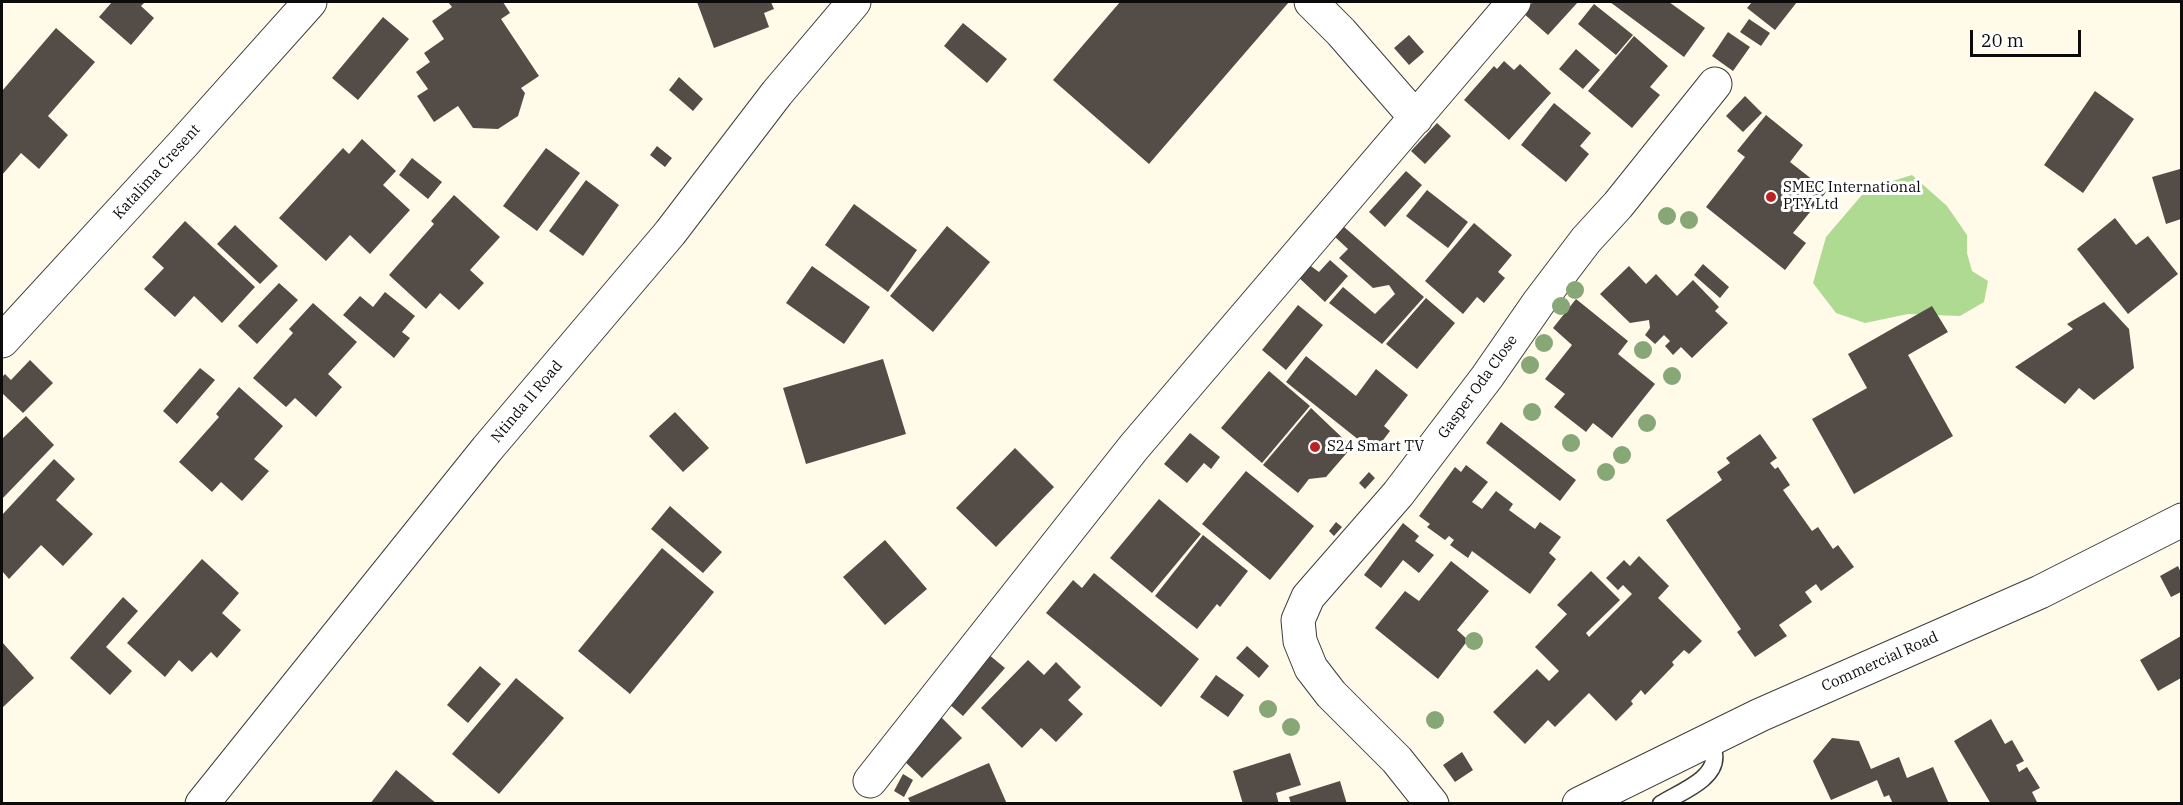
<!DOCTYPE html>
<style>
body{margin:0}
#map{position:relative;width:2183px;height:805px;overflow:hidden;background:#fffbe8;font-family:"IBM Plex Serif",serif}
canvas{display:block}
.frame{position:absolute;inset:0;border:3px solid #0b0b0b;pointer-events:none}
.scale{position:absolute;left:1970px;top:30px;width:111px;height:27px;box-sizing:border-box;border:3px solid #0b0b0b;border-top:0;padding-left:8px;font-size:18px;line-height:21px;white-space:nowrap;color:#0b0b0b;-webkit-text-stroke:4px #fff;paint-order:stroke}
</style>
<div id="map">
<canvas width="2183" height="805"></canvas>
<div class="frame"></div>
<div class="scale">20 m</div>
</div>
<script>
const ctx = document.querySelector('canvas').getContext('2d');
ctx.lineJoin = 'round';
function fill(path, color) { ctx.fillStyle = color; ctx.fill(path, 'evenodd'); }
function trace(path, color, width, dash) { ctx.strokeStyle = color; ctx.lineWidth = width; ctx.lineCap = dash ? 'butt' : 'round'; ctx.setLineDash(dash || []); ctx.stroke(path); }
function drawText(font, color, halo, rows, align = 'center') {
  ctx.font = font + ' "IBM Plex Serif",serif'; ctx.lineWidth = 6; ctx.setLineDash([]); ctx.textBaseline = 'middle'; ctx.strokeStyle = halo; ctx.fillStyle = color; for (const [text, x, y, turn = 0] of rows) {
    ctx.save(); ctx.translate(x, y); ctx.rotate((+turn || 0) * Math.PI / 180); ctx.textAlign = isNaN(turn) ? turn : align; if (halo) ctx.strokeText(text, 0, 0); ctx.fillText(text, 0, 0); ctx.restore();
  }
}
fill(new Path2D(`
 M1912 175 1947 206 1967 235V253L1972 271 1988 281 1984 302 1960 316 1908 314 1865 323 1836 313 1813 283 1826 237 1867 189Z`), '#afda92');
fill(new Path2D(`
 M112 2H145L141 6 154 18 131 45 99 17Z
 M448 2H503L510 13 501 19 539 76 521 88 525 93 518 116 498 129 473 128 458 106 434 122 417 96 428 89 416 72 430 62 424 53 444 39 432 21 452 7Z
 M697 2H771L774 9 764 13 769 27 714 48Z
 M1120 2H1289L1149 164 1053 80Z
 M1533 2H1578L1548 35 1523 13Z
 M1610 2H1669L1705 28 1684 57Z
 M1752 2H1797L1775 30 1747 8Z
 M1594 4 1633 35 1616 55 1578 24Z
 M383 17 409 39 358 100 332 78Z
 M1749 19 1770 33 1761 46 1740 32Z
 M963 23 1007 59 987 83 944 46Z
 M56 28 95 62 48 116 68 135 39 169 21 153 2 175V91Z
 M1728 32 1750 47 1733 71 1712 56Z
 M1409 35 1424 52 1409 65 1394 48Z
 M1634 36 1668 66 1650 87 1660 95 1632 128 1588 91Z
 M1576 49 1600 70 1583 89 1559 69Z
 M1504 61 1514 70 1520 64 1551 93 1509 140 1464 100 1494 66 1497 69Z
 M679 77 703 99 693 111 669 90Z
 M2095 91 2134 119 2083 193 2044 165Z
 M1745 96 1762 113 1743 132 1726 116Z
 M1554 103 1591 133 1580 146 1589 154 1566 182 1521 145Z
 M1766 115 1803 145 1790 162 1827 191 1793 233 1806 243 1785 270 1706 207 1745 157 1737 151Z
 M1437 123 1451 136 1425 164 1411 151Z
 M362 139 396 171 383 185 410 210 370 254 350 235 326 261 279 218 343 148 349 154Z
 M657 146 672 158 665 167 650 155Z
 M546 148 580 173 537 231 503 206Z
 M412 158 442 182 428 199 399 175Z
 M2180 169 2181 219 2166 224 2152 177Z
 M1406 171 1422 185 1385 227 1369 212Z
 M586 180 619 205 583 256 549 231Z
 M1427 190 1468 222 1448 248 1406 216Z
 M454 195 500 237 470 270 484 283 459 310 440 293 426 309 389 275 434 224 431 221Z
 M854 204 917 250 888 292 825 245Z
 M2115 218 2136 245 2148 236 2178 274 2128 314 2077 249Z
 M185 221 255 287 222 323 194 296 175 317 144 289 164 268 152 257Z
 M1474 223 1512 255 1498 272 1505 278 1484 303 1477 297 1463 314 1425 281Z
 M235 225 278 266 260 284 217 244Z
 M947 226 990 262 933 332 890 296Z
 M1343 226 1424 297 1382 344 1329 303 1343 287 1375 314 1395 294 1389 285 1373 288 1339 258 1348 249 1334 236Z
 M1330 260 1348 276 1325 302 1297 276 1308 264 1319 272Z
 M1703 264 1729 287 1720 298 1694 275Z
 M812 266 870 307 844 344 786 303Z
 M1629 266 1646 284 1656 274 1677 296 1693 280 1719 307 1715 311 1728 323 1692 358 1681 347 1673 355 1665 346 1670 341 1664 335 1655 344 1645 335 1650 328 1649 320 1630 323 1600 294Z
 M279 283 298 300 257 344 238 326Z
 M385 292 415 316 402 332 410 338 394 358 343 315 360 296 373 307Z
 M1426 298 1455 323 1417 369 1386 344Z
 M1576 299 1628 341 1618 354 1655 384 1612 438 1593 423 1586 432 1554 407 1565 394 1545 379 1572 345 1553 328Z
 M2104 302 2129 329 2134 368 2094 400 2079 388 2065 404 2015 367 2073 329 2067 324Z
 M313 303 357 342 328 374 342 387 316 417 295 398 286 407 253 378 293 333 289 329Z
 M1298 305 1323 325 1286 370 1262 350Z
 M1932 306 1948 332 1908 355 1953 436 1854 494 1812 419 1867 388 1848 354Z
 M1306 356 1356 396 1376 369 1408 395 1384 426 1390 431 1374 452 1286 382Z
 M883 359 906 434 806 464 783 388Z
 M30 360 53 383 23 413 2 393V377L5 374 11 380Z
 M200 368 215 380 177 424 163 411Z
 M1269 371 1310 406 1262 463 1221 428Z
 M239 387 283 426 254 459 269 471 242 501 221 482 212 492 179 462 219 417 216 414Z
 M1311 408 1352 447 1326 477 1309 479 1298 493 1263 465Z
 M675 412 709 448 683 472 649 436Z
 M26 416 54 445 2 499V437L3 438Z
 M1501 422 1576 480 1560 501 1486 443Z
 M1190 433 1220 457 1211 469 1204 463 1187 483 1164 464Z
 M1760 434 1777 458 1770 463 1775 469 1778 467 1790 485 1783 490 1812 531 1818 527 1833 549 1838 545 1854 567 1821 591 1816 584 1805 592 1812 602 1779 625 1787 636 1755 657 1737 632 1741 629 1666 520 1722 480 1717 472 1730 463 1726 458Z
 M1015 448 1054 487 996 547 956 508Z
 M54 459 75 479 56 500 93 534 63 566 41 545 9 579 2 571V515Z
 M1466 465 1488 482 1472 502 1482 509 1496 491 1513 504 1509 510 1535 529 1540 522 1561 537 1549 553 1556 559 1530 594 1472 551 1468 558 1450 545 1454 540 1449 536 1445 540 1427 527 1430 524 1419 516 1455 467 1461 472Z
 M1246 471 1314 526 1270 580 1202 524Z
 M1369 472 1375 478 1365 489 1359 483Z
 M1159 499 1201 534 1152 593 1110 558Z
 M670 506 722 552 703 573 651 529Z
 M1336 522 1342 527 1334 536 1329 531Z
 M1403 523 1419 536 1415 541 1434 555 1419 573 1403 560 1381 588 1364 575Z
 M1203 535 1248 571 1220 607 1217 604 1197 629 1155 596Z
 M885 540 927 589 885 625 843 577Z
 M662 548 714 592 630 694 578 651Z
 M1639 556 1669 586 1658 598 1702 641 1689 654 1684 650 1672 662 1674 665 1645 695 1641 690 1631 701 1633 704 1616 721 1589 693 1555 727 1548 720 1525 744 1493 712 1537 669 1549 681 1559 671 1535 647 1567 614 1557 605 1591 571 1620 600 1586 633 1589 637 1632 594 1623 585 1618 590 1606 578 1624 560 1630 566Z
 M202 559 239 593 222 613 241 630 217 658 211 652 192 672 179 660 165 677 127 643Z
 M1451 561 1489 591 1457 630 1468 640 1438 679 1375 628 1405 591 1419 601Z
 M2178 566 2181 573V592L2171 597 2160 576Z
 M1094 573 1199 659 1161 707 1046 613 1073 580 1082 588Z
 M123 597 138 611 106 647 132 671 110 695 70 658Z
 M2181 636V678L2158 691 2140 660Z
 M2 642 34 678 2 708Z
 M1247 646 1269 666 1259 678 1236 658Z
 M988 654 1005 668 963 716 948 703Z
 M1028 660 1044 675 1056 662 1081 687 1068 700 1083 714 1056 742 1041 728 1022 748 981 708Z
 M480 666 501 684 468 723 447 705Z
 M1216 675 1244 695 1228 717 1200 697Z
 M516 678 564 718 499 794 452 754Z
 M941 717 962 738 922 778 900 757Z
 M1991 719 2005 744 2012 740 2024 761 2016 765 2019 772 2027 767 2040 788 2032 792 2038 804H1991L1954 741Z
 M1832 738 1859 741 1871 769 1899 757 1907 778 1933 767 1949 804H1893L1889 795 1884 797 1877 780 1831 800 1813 761Z
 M1462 752 1473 770 1455 782 1443 765Z
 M1290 753 1301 785 1276 793 1279 804H1243L1233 771Z
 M989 763 1007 804H911L908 798Z
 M396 770 437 804H370Z
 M903 774 913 780 904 797 894 791Z
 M1340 781 1347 804H1291L1289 797Z`), '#534c47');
const service = new Path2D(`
 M1661 804C1678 793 1718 779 1714 754 1713 750 1709 745 1707 741`);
const minor = new Path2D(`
 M1311 2 1341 32 1416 118
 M2 341 182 145 310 2
 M870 781 1134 447 1514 2
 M1432 804 1397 760 1331 694 1311 668 1300 641 1298 620 1308 597 1398 494 1487 377 1539 302 1586 240 1618 205 1715 84
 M1579 804 1760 715 2040 592 2182 520`);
const tertiary = new Path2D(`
 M202 804 487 449 670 233 777 93 854 2`);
trace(service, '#3e3e3e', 19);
trace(minor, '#3e3e3e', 35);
trace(tertiary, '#3e3e3e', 35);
trace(service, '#fff', 16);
trace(minor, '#fff', 33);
trace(tertiary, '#fff', 33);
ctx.fillStyle = '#88a777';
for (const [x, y] of [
 [1667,216],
 [1689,220],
 [1575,290],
 [1561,306],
 [1544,343],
 [1643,350],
 [1530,365],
 [1672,376],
 [1532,412],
 [1647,423],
 [1571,443],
 [1622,455],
 [1606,472],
 [1474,641],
 [1268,709],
 [1435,720],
 [1291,727]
]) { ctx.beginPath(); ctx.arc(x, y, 9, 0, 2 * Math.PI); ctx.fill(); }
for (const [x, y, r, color] of [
 [1771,197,6,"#bb2223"],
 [1315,447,6,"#bb2223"]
]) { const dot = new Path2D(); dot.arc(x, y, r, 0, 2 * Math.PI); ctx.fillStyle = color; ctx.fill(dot); trace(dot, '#fff', 2); }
drawText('15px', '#0b0b0b', '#fff', [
 ["Katalima Cresent",157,172,-48],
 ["Gasper Oda Close",1478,387,-54],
 ["Ntinda II Road",527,402,-50],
 ["Commercial Road",1880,662,-24]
]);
drawText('15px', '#0b0b0b', '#fff', [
 ["SMEC International",1783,188],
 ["PTY Ltd",1783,205],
 ["S24 Smart TV",1327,447]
], 'left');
</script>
